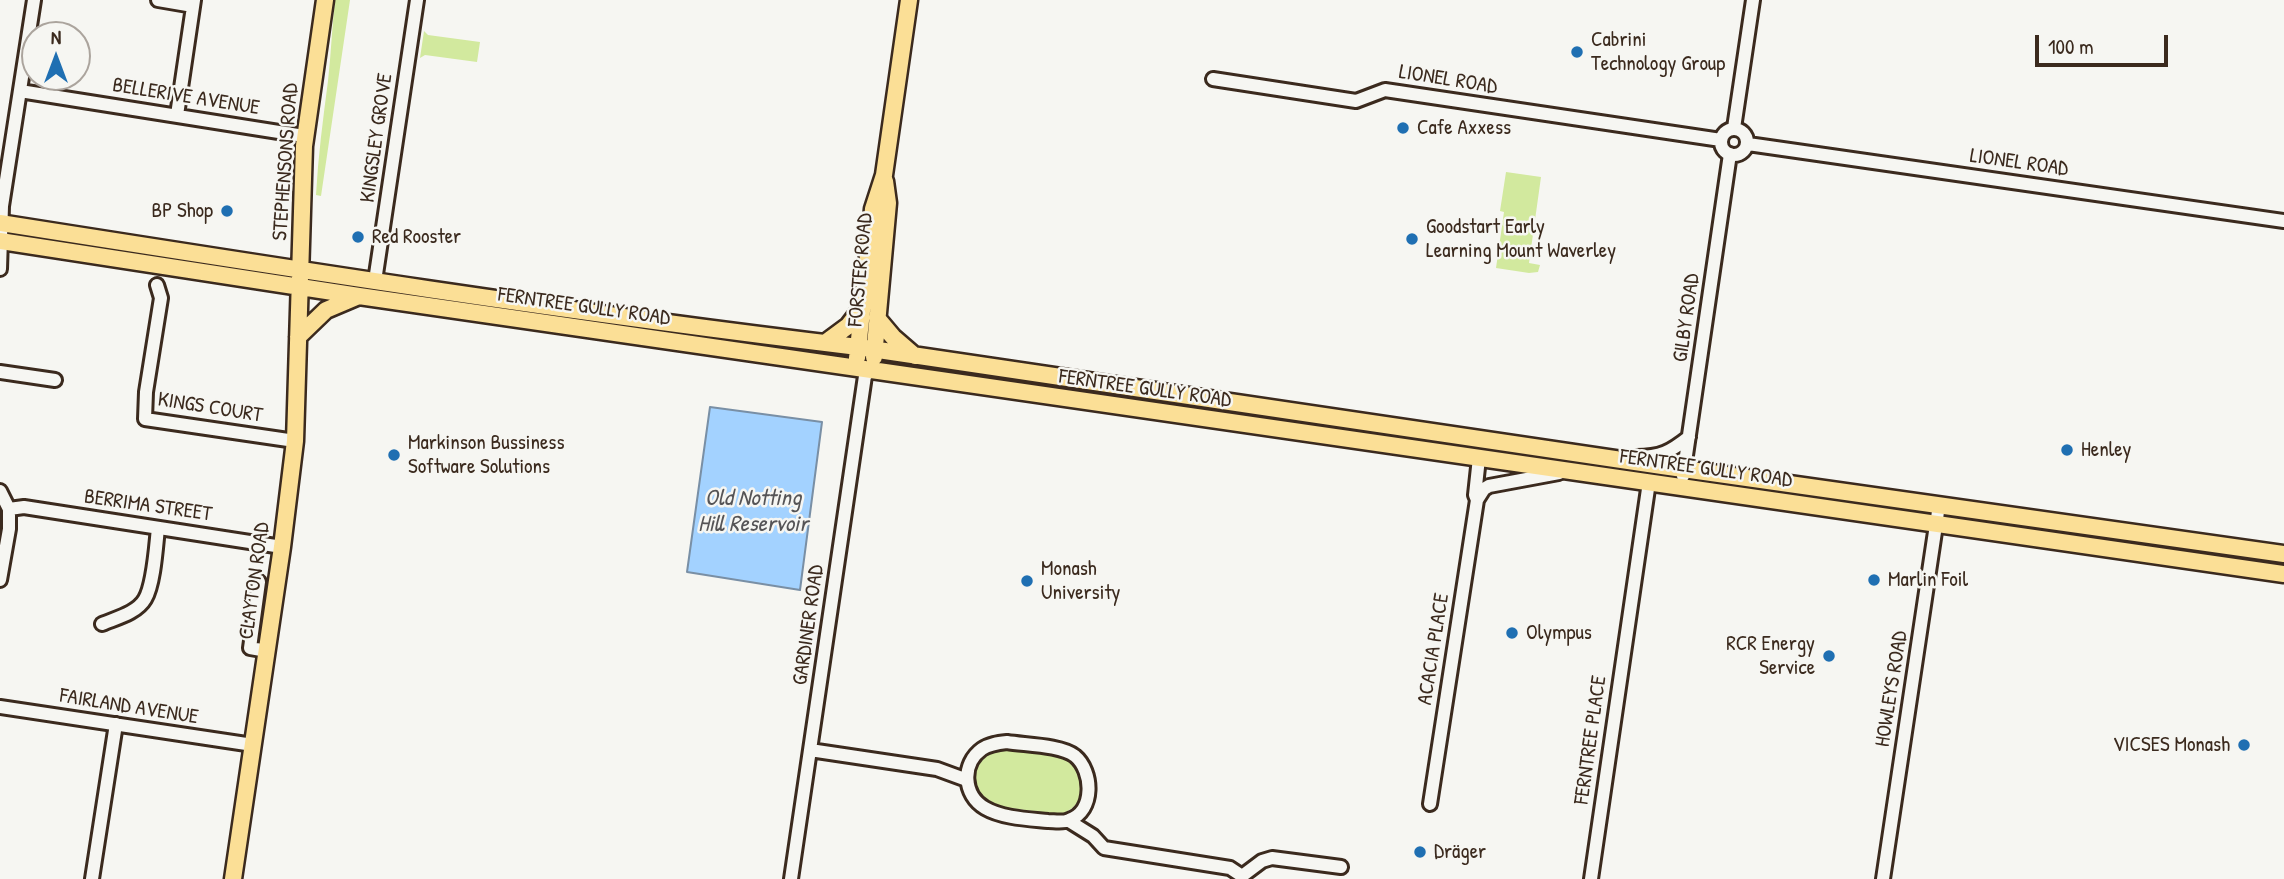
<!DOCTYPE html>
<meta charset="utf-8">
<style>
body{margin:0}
#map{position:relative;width:2284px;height:879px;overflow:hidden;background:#f6f6f2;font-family:"Patrick Hand",sans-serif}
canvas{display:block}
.north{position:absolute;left:21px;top:21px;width:70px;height:70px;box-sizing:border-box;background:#f6f6f2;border:2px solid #aba49d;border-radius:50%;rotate:0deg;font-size:19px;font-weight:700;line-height:28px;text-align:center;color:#3b2a1e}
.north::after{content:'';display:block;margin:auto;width:24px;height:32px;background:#1f6fb2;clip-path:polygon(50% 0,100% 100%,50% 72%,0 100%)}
.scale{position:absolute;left:2035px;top:35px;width:133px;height:32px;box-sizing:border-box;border:4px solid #3b2a1e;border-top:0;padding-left:9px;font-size:21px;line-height:24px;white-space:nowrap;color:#3b2a1e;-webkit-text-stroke:5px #f6f6f2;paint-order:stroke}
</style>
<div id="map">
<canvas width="2284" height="879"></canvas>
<div class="north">N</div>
<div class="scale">100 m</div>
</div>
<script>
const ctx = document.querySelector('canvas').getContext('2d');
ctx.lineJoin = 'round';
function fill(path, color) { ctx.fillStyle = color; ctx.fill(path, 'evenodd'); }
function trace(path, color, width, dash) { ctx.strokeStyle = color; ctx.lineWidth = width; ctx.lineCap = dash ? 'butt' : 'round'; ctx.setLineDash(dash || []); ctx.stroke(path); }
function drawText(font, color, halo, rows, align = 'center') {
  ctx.font = font + ' "Patrick Hand",sans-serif'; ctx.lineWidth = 5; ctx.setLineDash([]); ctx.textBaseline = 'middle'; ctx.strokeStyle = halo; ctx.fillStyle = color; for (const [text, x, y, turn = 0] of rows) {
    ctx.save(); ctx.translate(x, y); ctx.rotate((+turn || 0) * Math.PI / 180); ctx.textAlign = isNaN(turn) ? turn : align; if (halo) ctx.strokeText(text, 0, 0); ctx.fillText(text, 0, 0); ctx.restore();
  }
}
fill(new Path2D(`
 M335 0H350L321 196 316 195C318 157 323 119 328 81 331 54 332 27 335 0Z
 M424 31 428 35 480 42 477 62 425 55 420 58Z
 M1506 172 1541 177 1529 263 1540 265 1538 272 1529 273 1496 268 1504 212 1500 211Z
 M999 750C1015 750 1063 754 1074 765 1079 770 1082 778 1082 785 1083 801 1074 808 1061 815L996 806C966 794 969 759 999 750Z`), '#d2e99e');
const water = new Path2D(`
 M710 407 822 422 800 590 687 572Z`);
fill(water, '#a3d2ff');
trace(water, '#798fa5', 2);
const minor = new Path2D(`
 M158 0 193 6
 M1213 79 1356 101 1385 90 1721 140
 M20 91 304 136
 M177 115 194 0
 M1734 128 1753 0
 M1721 142a13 13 0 1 1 26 0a13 13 0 1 1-26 0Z
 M1748 144 2284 221
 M0 269 2 206 34 0
 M375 281 417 0
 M157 285 161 298 146 392 145 419 295 441
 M0 372 55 380
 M1636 457C1661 457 1670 452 1689 437
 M1683 476 1730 154
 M0 491 9 509V529L0 580
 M1477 500 1484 489 1489 486 1559 473
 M9 509 24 507 282 547
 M259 582 250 648 267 651
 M102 624C116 618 137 613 145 599 154 584 156 546 158 528
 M0 707 253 745
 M1007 742C1025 745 1061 745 1075 756 1093 771 1095 811 1069 820 1063 823 1054 821 1048 821 1028 819 1002 818 985 808 963 795 961 764 982 749 989 744 998 743 1007 742Z
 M810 750 937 769 967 780
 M1430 804 1477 500 1475 495 1479 458
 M1069 821 1093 836 1104 848 1230 868 1242 876 1262 861 1272 858 1341 867
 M92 879 116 724
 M791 879 865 376 872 369
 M1591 879 1649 482
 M1883 879 1939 505`);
const major = new Path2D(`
 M0 223C285 268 571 313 858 347L1662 466 2284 554
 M0 241 359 296 2284 574
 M877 318 893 337 915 356
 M298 337 326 310 359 296
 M825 343 848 326 861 309
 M874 357 888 203 885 181
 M857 358 873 209 884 175 909 0
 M233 879 282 547 295 441 304 146 325 0`);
trace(minor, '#3b2a1e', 18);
trace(major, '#3b2a1e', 21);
trace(minor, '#f6f6f2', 12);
trace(major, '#fbdf96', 16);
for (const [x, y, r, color] of [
 [1577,52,7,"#1f6fb2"],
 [1403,128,7,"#1f6fb2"],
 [227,211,7,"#1f6fb2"],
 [358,237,7,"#1f6fb2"],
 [1412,239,7,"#1f6fb2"],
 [2067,450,7,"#1f6fb2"],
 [394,455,7,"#1f6fb2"],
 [1874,580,7,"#1f6fb2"],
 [1027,581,7,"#1f6fb2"],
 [1512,633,7,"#1f6fb2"],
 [1829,656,7,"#1f6fb2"],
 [2244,745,7,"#1f6fb2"],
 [1420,852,7,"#1f6fb2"]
]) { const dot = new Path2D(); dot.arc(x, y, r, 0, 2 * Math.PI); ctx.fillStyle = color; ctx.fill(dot); trace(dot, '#f6f6f2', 2.5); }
drawText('21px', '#3b2a1e', '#f6f6f2', [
 ["Cabrini",1591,40],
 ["Technology Group",1591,64],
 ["Cafe Axxess",1417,128],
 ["BP Shop",213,211,"right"],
 ["Goodstart Early",1426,227],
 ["Learning Mount Waverley",1426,251],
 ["Red Rooster",372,237],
 ["Markinson Bussiness",408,443],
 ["Software Solutions",408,467],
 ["Henley",2081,450],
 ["Monash",1041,569],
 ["University",1041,593],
 ["Marlin Foil",1888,580],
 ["Olympus",1526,633],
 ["RCR Energy",1815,644,"right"],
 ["Service",1815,668,"right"],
 ["VICSES Monash",2230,745,"right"],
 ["Dräger",1434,852]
], 'left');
drawText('21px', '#3b2a1e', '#f6f6f2', [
 ["LIONEL ROAD",1448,80,9],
 ["BELLERIVE AVENUE",186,97,9],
 ["KINGSLEY GROVE",377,138,-82],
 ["STEPHENSONS ROAD",286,162,-86],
 ["LIONEL ROAD",2019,163,8],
 ["FORSTER ROAD",861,270,-85],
 ["FERNTREE GULLY ROAD",584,307,8],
 ["GILBY ROAD",1687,318,-82],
 ["FERNTREE GULLY ROAD",1145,389,8],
 ["KINGS COURT",210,408,9],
 ["FERNTREE GULLY ROAD",1706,469,8],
 ["BERRIMA STREET",148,506,8],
 ["CLAYTON ROAD",255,581,-82],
 ["GARDINER ROAD",809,625,-82],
 ["ACACIA PLACE",1434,649,-81],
 ["HOWLEYS ROAD",1892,689,-81],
 ["FAIRLAND AVENUE",129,707,9],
 ["FERNTREE PLACE",1591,740,-82]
]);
drawText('italic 23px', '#555456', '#f6f6f2', [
 ["Old Notting",753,499],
 ["Hill Reservoir",753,525]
]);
</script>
